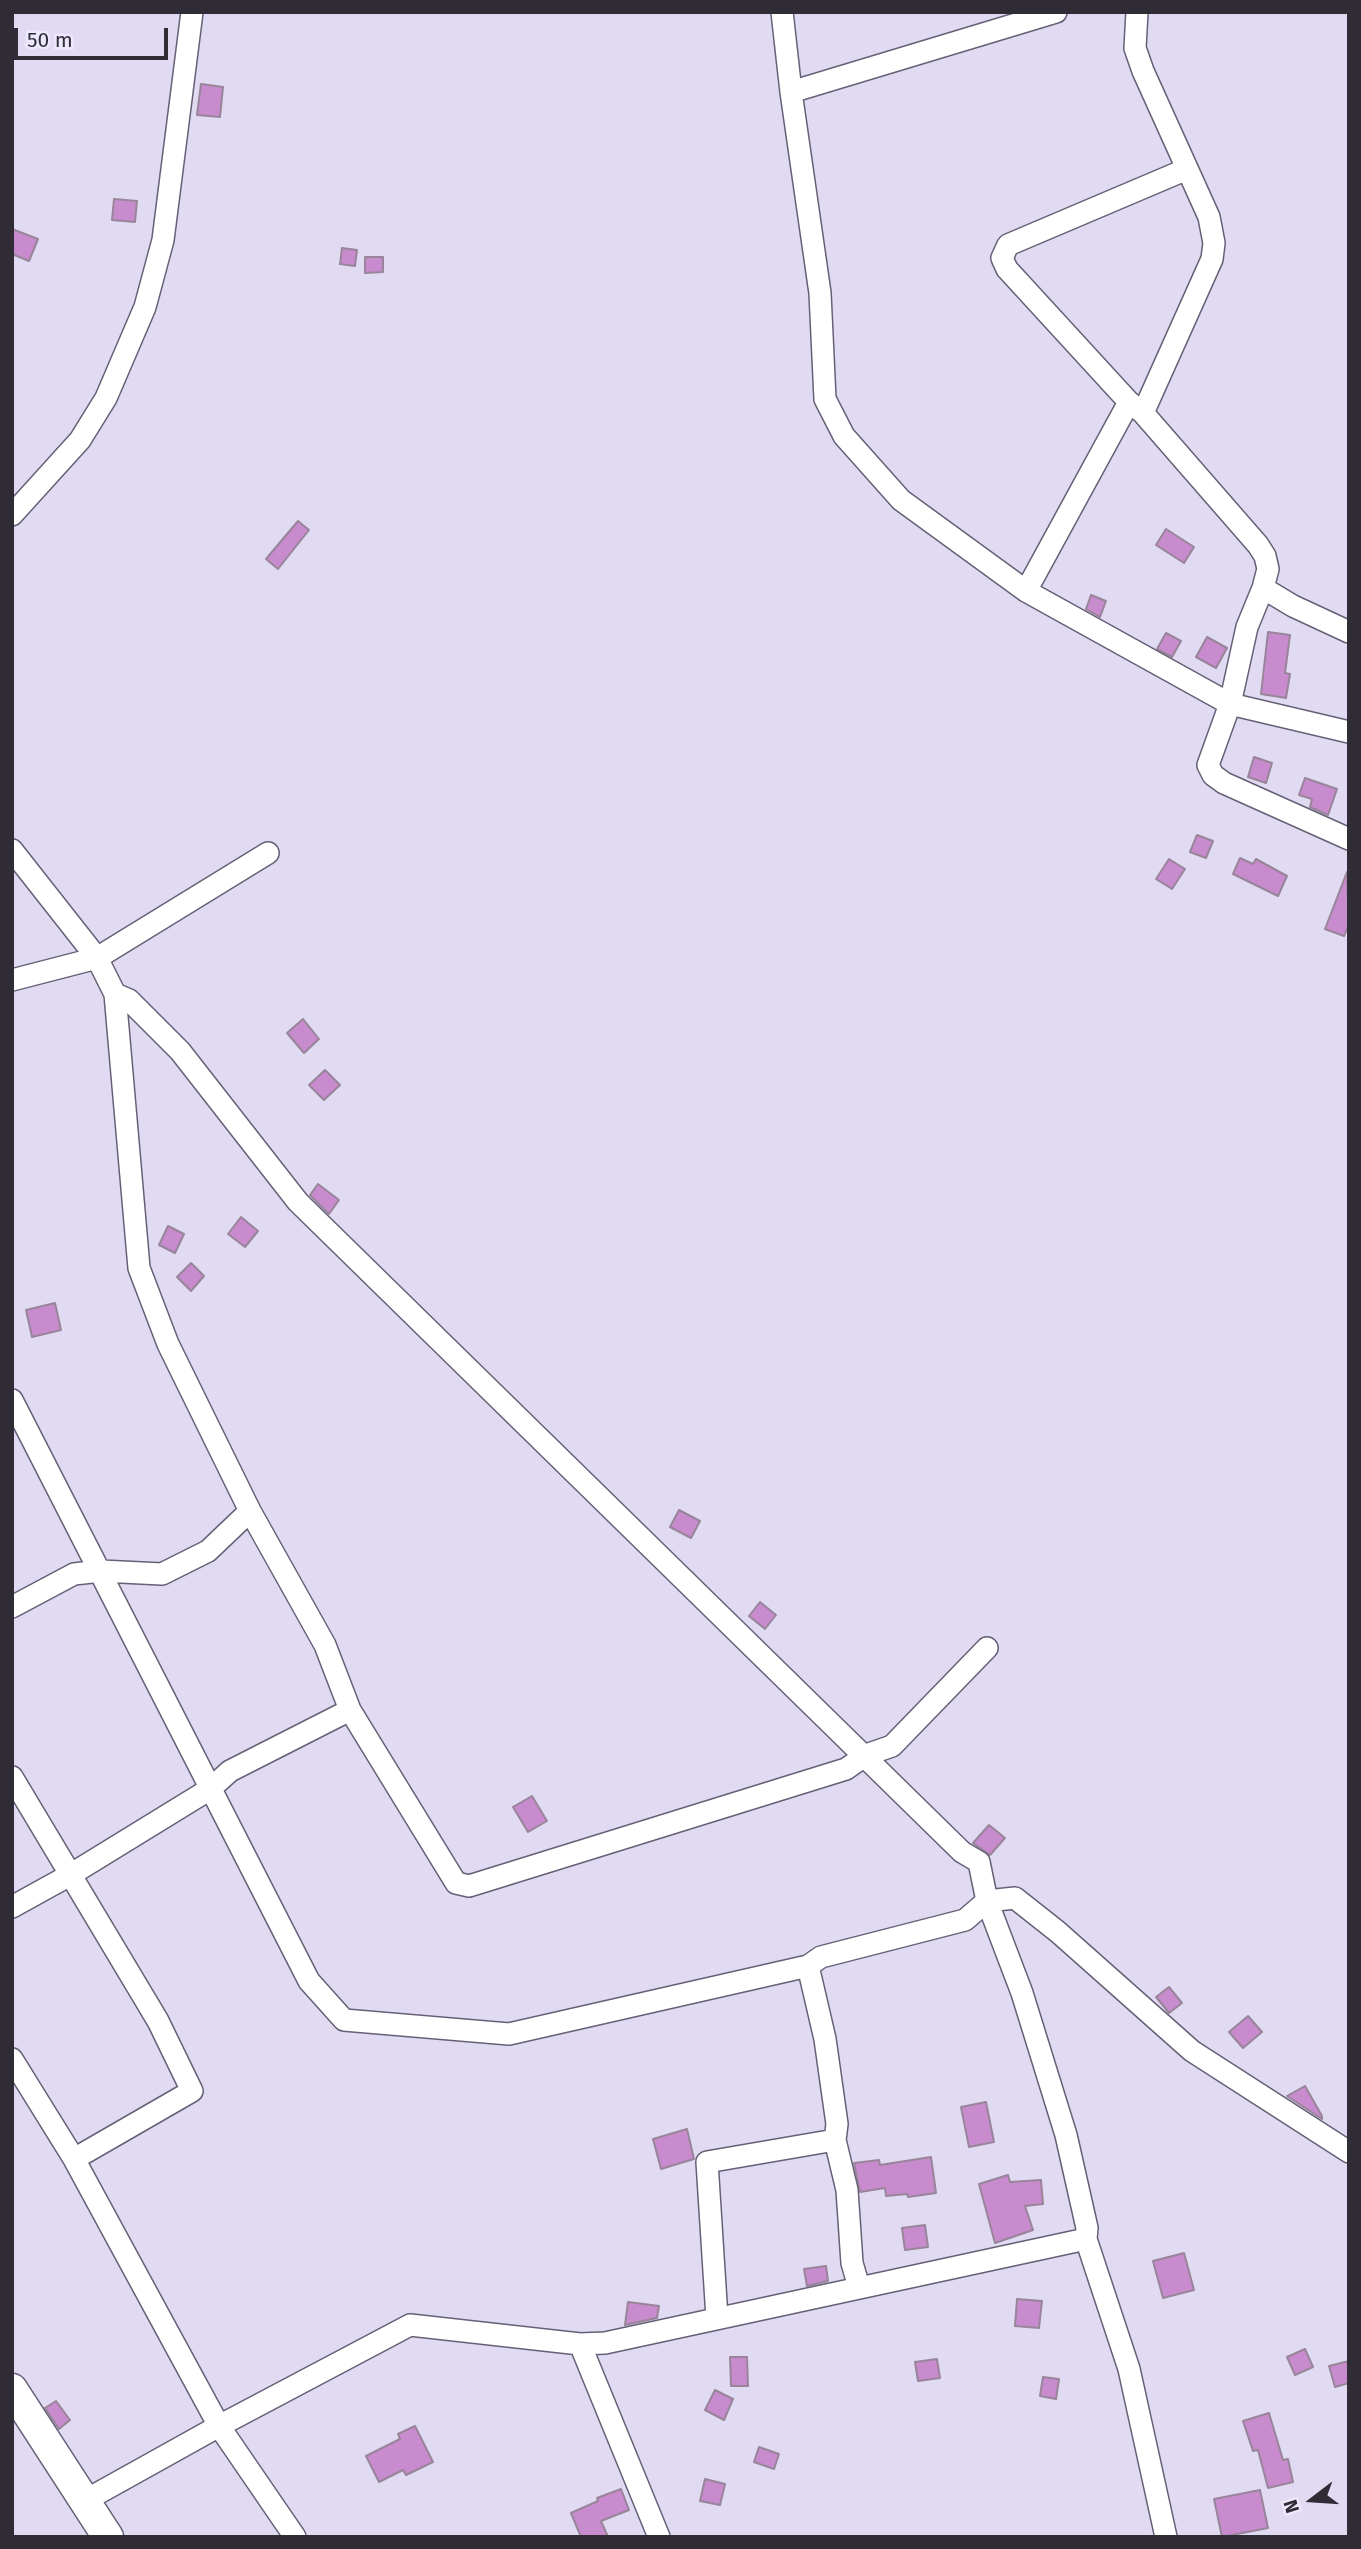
<!DOCTYPE html>
<style>
body{margin:0}
#map{position:relative;width:1361px;height:2549px;overflow:hidden;background:#e1daf3;font-family:"Fira Sans",sans-serif}
canvas{display:block}
.frame{position:absolute;inset:0;border:14px solid #2f2c36;pointer-events:none}
.north{position:absolute;left:1277px;top:2465px;width:70px;height:70px;-webkit-text-stroke:5px #ede8fd;paint-order:stroke;rotate:253deg;font-size:19px;font-weight:700;line-height:28px;text-align:center;color:#2f2c36}
.north::after{content:'';display:block;margin:auto;width:24px;height:32px;background:#2f2c36;clip-path:polygon(50% 0,100% 100%,50% 72%,0 100%)}
.scale{position:absolute;left:14px;top:28px;width:154px;height:32px;box-sizing:border-box;border:4px solid #2f2c36;border-top:0;padding-left:9px;font-size:21px;line-height:24px;white-space:nowrap;color:#2f2c36;-webkit-text-stroke:5px #ede8fd;paint-order:stroke}
</style>
<div id="map">
<canvas width="1361" height="2549"></canvas>
<div class="frame"></div>
<div class="north">N</div>
<div class="scale">50 m</div>
</div>
<script>
const ctx = document.querySelector('canvas').getContext('2d');
ctx.lineJoin = 'round';
function fill(path, color) { ctx.fillStyle = color; ctx.fill(path, 'evenodd'); }
function trace(path, color, width, dash) { ctx.strokeStyle = color; ctx.lineWidth = width; ctx.lineCap = dash ? 'butt' : 'round'; ctx.setLineDash(dash || []); ctx.stroke(path); }
const building = new Path2D(`
 M201 84 223 87 220 117 197 115Z
 M114 199 137 201 135 222 112 220Z
 M12 229 38 239 29 261 12 254Z
 M342 248 357 250 355 266 340 264Z
 M365 257H383V272L365 273Z
 M298 521 309 530 278 569 266 559Z
 M1166 529 1194 547 1184 563 1156 545Z
 M1091 595 1106 601 1100 617 1086 609Z
 M1268 632 1290 635 1285 673 1290 674 1286 698 1261 694Z
 M1166 633 1181 641 1172 657 1157 649Z
 M1207 637 1227 648 1216 668 1196 657Z
 M1254 757 1272 763 1266 783 1248 777Z
 M1305 778 1337 789 1328 815 1310 807 1312 799 1299 795Z
 M1197 835 1213 841 1206 858 1190 852Z
 M1240 858 1253 864 1256 859 1287 876 1278 896 1233 874Z
 M1169 859 1185 869 1172 889 1156 879Z
 M1347 872 1349 925 1344 936 1325 929Z
 M303 1019 319 1039 304 1053 287 1033Z
 M325 1070 340 1085 324 1100 309 1085Z
 M318 1184 339 1200 329 1214 310 1195Z
 M241 1217 258 1231 245 1247 228 1234Z
 M168 1226 184 1234 175 1253 159 1245Z
 M191 1263 204 1276 191 1291 177 1277Z
 M55 1303 61 1330 32 1337 26 1310Z
 M679 1510 700 1521 691 1538 670 1527Z
 M760 1602 776 1615 765 1629 749 1616Z
 M532 1796 547 1821 528 1832 513 1807Z
 M989 1825 1005 1838 990 1855 973 1843Z
 M1169 1987 1182 2003 1169 2013 1156 1997Z
 M1248 2016 1262 2032 1243 2048 1229 2032Z
 M1305 2086 1322 2116V2119L1287 2096Z
 M986 2102 994 2142 969 2147 961 2107Z
 M687 2129 694 2159 661 2169 653 2139Z
 M931 2157 936 2193 908 2197 907 2194 886 2196 885 2188 860 2192 854 2163 879 2160 880 2165Z
 M1008 2175 1010 2182 1041 2180 1043 2204 1025 2206 1033 2230 995 2243 979 2184Z
 M925 2225 928 2247 905 2250 902 2228Z
 M1184 2253 1194 2290 1163 2298 1153 2261Z
 M826 2266 828 2281 807 2286 804 2269Z
 M1017 2299 1042 2301 1039 2328 1015 2326Z
 M628 2302 659 2306 657 2318 625 2325Z
 M1305 2349 1313 2367 1295 2375 1287 2357Z
 M730 2357H747L748 2386H731Z
 M937 2359 940 2378 918 2381 915 2362Z
 M1349 2361V2383L1335 2387 1329 2366Z
 M1043 2377 1059 2379 1056 2399 1040 2396Z
 M715 2390 733 2399 724 2420 705 2410Z
 M56 2401 70 2420 59 2429 45 2408Z
 M1269 2413 1283 2460 1288 2459 1293 2482 1268 2488 1258 2450 1253 2451 1243 2421Z
 M415 2426 433 2462 406 2475 403 2470 379 2482 366 2456 400 2439 398 2434Z
 M759 2447 779 2454 774 2469 754 2462Z
 M705 2479 725 2484 720 2505 700 2501Z
 M621 2489 629 2510 601 2521 608 2537H581L571 2513 598 2501 597 2498Z
 M1260 2490 1268 2528 1222 2537 1214 2499Z`);
fill(building, '#c88bce');
trace(building, '#988599', 2);
const street = new Path2D(`
 M782 12 791 92 820 293 825 399 844 436 901 500 1026 591 1230 704 1349 732
 M1137 12 1135 48 1143 71 1209 217 1214 243 1212 259 1143 413
 M791 92 1056 12
 M1187 169 1008 245 1002 258 1007 269 1129 402 1143 413 1258 545 1265 556 1268 569 1263 588 1247 627 1230 704 1208 765 1213 775 1224 783 1349 839
 M12 515 80 440 106 398 145 307 163 240 192 12
 M1263 588 1293 606 1349 632
 M1026 591 1129 402
 M12 850 97 958 115 994 139 1268 168 1344 250 1511 325 1645 350 1710 456 1883 469 1886 846 1769 866 1755 892 1746 987 1648
 M12 980 97 958 268 853
 M115 994 129 1000 180 1051 298 1202 962 1852 979 1862 987 1901 1022 1993 1066 2135 1087 2228 1086 2239 1129 2369 1166 2537
 M12 1400 309 1981 344 2020 509 2034 808 1966 821 1957 965 1920 987 1901 1015 1898 1058 1932 1192 2051 1349 2152
 M12 1607 74 1574 101 1571 162 1574 208 1551 250 1511
 M12 1777 158 2021 192 2091 74 2159
 M12 1907 70 1875 210 1789 230 1771 350 1710
 M808 1966 825 2039 837 2124 835 2140 847 2190 852 2263 859 2287
 M12 2059 74 2159 219 2426 295 2537
 M717 2318 707 2162 835 2140
 M580 2344 659 2537
 M86 2500 219 2426 410 2325 580 2344 605 2343 1086 2239`);
const secondary = new Path2D(`
 M12 2389 108 2537`);
trace(street, '#666076', 24);
trace(secondary, '#666076', 33);
trace(street, '#fff', 21);
trace(secondary, '#fff', 30);
</script>
